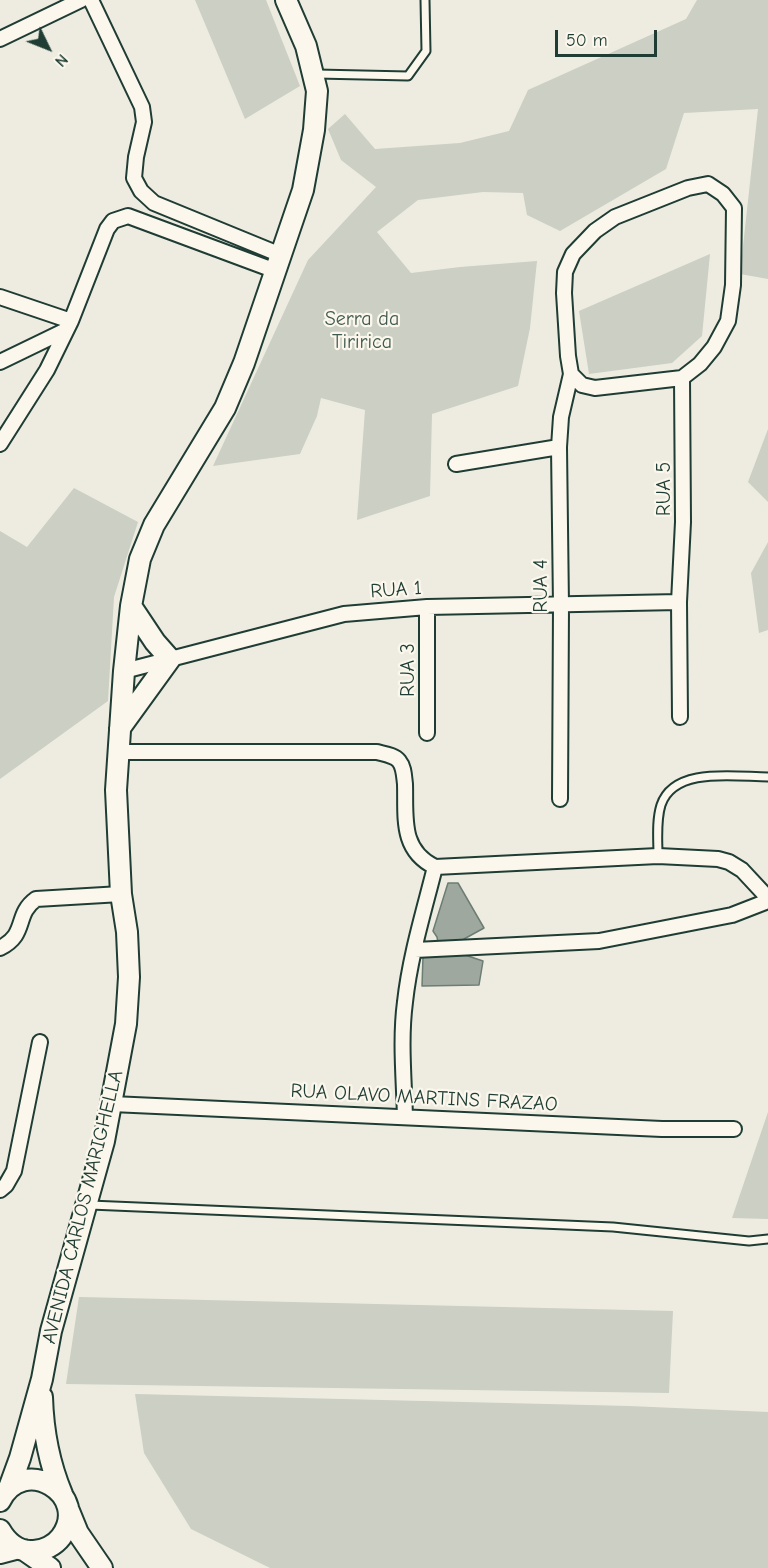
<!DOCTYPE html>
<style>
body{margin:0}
#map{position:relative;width:768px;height:1568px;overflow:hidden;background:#eeece1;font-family:"Comic Neue",sans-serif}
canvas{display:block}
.north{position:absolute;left:18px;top:18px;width:60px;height:60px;-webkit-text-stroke:4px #fbf7ec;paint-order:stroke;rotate:133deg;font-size:16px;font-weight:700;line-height:24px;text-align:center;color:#1f3d34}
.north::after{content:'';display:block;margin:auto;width:21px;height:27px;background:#1f3d34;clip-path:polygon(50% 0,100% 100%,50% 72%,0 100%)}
.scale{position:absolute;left:555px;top:30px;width:102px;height:27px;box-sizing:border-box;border:3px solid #1f3d34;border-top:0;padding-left:8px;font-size:18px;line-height:21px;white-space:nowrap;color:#1f3d34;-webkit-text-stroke:4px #fbf7ec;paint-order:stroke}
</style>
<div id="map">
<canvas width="768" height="1568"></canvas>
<div class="north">N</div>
<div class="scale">50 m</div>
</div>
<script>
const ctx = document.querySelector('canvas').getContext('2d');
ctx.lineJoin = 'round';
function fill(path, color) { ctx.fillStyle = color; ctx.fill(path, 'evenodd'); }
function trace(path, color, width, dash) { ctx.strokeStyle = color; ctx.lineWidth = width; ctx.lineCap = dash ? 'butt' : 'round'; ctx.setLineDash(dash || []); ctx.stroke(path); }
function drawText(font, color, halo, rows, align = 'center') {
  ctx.font = font + ' "Comic Neue",sans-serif'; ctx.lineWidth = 4.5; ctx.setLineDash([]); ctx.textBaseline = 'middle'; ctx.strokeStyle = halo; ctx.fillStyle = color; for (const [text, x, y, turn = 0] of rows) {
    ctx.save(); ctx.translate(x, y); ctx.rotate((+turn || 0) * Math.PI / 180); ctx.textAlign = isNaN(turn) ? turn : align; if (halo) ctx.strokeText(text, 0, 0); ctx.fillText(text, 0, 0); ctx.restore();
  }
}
fill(new Path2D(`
 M195 0H266L300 86 245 119Z
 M697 0H768V279L740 274 758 109 684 113 666 169 560 231 527 215 523 193 483 192 418 200 377 232 411 273 460 267 537 261 530 328 518 386 432 414 430 496 357 520 365 410 321 398 317 416 300 454 213 466 308 260 376 187 341 160 328 129 345 114 375 149 460 143 509 131 528 90 686 19Z
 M710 254 702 336 672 363 589 374 579 311Z
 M768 429V502L748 482Z
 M74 488 138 522 114 597 108 701 0 779V531L27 547Z
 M768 542V630L759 633 751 573Z
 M768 1112V1219L732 1218Z
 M79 1297 673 1311 669 1393 66 1384Z
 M135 1394 629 1406 768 1412V1568H270L191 1529 144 1453Z`), '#cbcfc4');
const water = new Path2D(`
 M448 883H458L484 928 464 939 462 954 483 961 479 985 422 986 423 957 440 954 437 937 433 931Z`);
fill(water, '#9fa89f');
trace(water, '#6c7d74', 1.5);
const lane = new Path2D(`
 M317 74 408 76 426 51 425 0
 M658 856C658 840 656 821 661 805 674 766 736 777 768 777
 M90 1205 613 1227 749 1241 768 1239`);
const street = new Path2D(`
 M91 0 142 107 144 122 136 157 134 178 141 191 154 203 281 255
 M0 39 81 0
 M0 297 71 321
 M0 362 66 330
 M571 374 582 385 595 388 682 378
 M0 444 47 370 71 321 107 229 113 221 128 216 276 271
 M456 464 559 447
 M427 607V733
 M124 671 344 614 427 607 679 602
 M680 717 679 602 683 522 682 378
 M119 752H377C384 754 394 755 399 761 404 767 404 776 405 784 406 817 400 850 435 867L658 856 718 859 729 862 742 870 768 898
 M560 799 561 606 559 447 561 417 571 374 568 356 564 293 565 272 573 254 595 231 615 217 688 188 708 184 723 194 734 208 733 285 728 321 714 347 700 364 682 378
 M0 948C28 934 14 915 36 899L121 894
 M415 950 599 941 732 915 768 901
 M112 1104 662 1129H734
 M405 1117C404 1079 400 1040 405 1002 410 956 424 911 435 867
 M0 1190 6 1185 14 1171 40 1042`);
const secondary = new Path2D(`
 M0 1554 19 1549`);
const primary = new Path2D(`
 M120 728 170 659 155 642 131 606
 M42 1397C43 1431 49 1463 62 1494
 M9 1488 20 1458 42 1379 51 1331 104 1141 126 1024 129 977 127 932 121 894 116 790 124 671 131 606 140 559 154 525 225 408 244 363 303 190 314 130 317 91 306 46 286 0
 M0 1501C23 1453 92 1495 61 1537 55 1545 44 1551 33 1551 18 1552 7 1542 0 1530
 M69 1511 78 1533 102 1568
 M24 1550 50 1568`);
trace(lane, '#1f3d34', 11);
trace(street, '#1f3d34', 18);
trace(secondary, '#1f3d34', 22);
trace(primary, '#1f3d34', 24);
trace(lane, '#fbf7ec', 7);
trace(street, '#fbf7ec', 14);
trace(secondary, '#fbf7ec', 18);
trace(primary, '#fbf7ec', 20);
drawText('20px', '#415a51', '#fbf7ec', [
 ["Serra da",362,319],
 ["Tiririca",362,342]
]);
drawText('20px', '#1f3d34', '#fbf7ec', [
 ["RUA 5",664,489,-90],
 ["RUA 4",541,586,-90],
 ["RUA 1",396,590,-4],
 ["RUA 3",408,670,-90],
 ["RUA OLAVO MARTINS FRAZAO",424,1098,3],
 ["AVENIDA CARLOS MARIGHELLA",83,1207,-76]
]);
</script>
